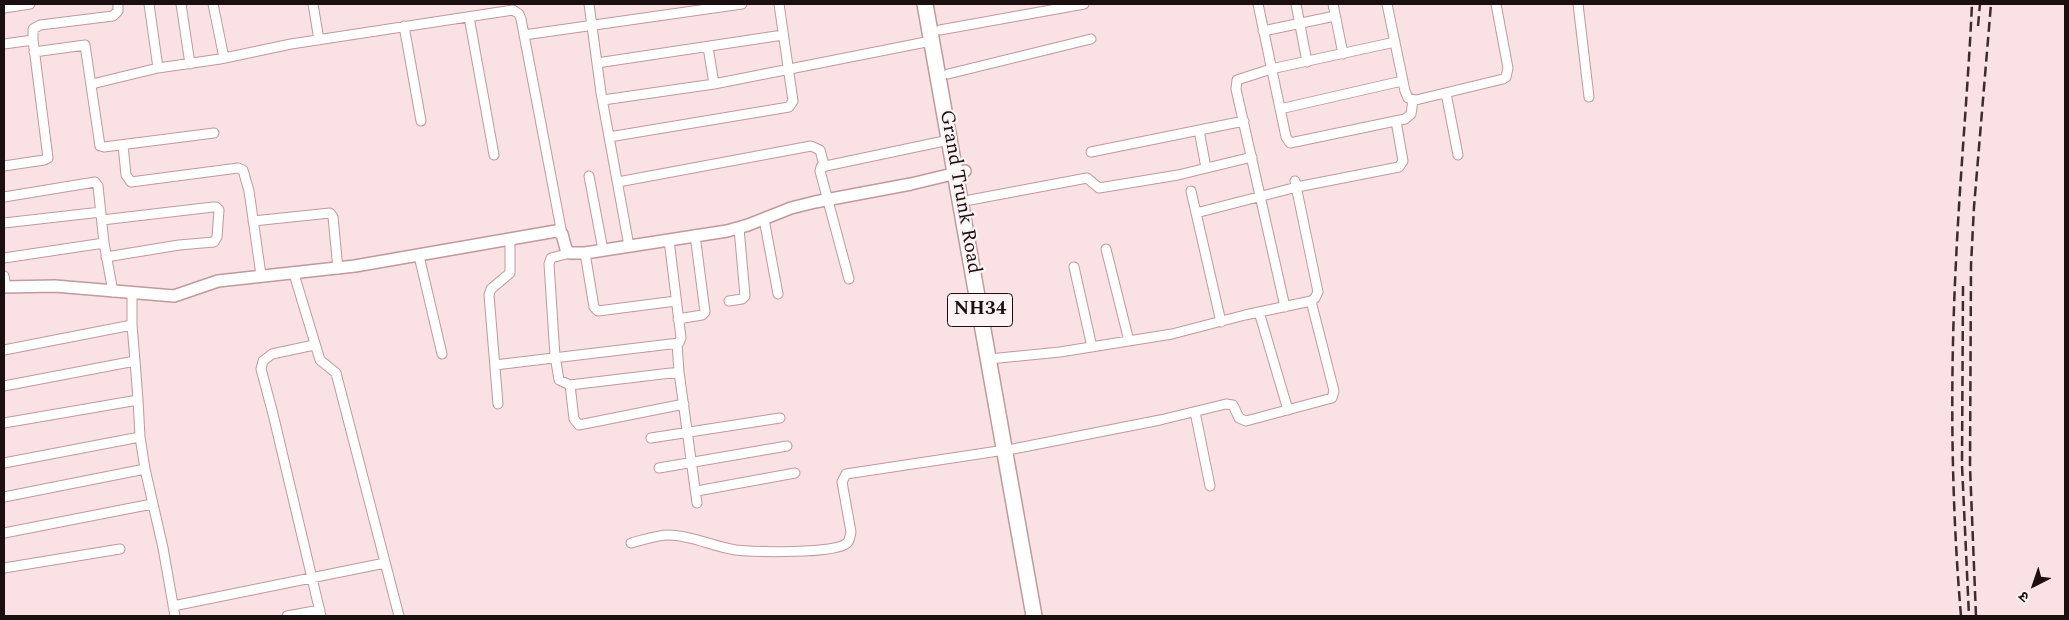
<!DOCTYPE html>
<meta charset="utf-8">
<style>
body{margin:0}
#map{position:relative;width:2069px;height:620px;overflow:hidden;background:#fae1e3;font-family:Spectral,"Noto Sans Devanagari",serif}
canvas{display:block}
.frame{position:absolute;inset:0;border:5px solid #1c0f10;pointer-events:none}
.north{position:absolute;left:2009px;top:560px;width:50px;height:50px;-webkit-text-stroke:4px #fcf3f4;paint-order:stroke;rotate:221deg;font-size:14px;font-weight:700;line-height:20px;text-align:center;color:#1c0f10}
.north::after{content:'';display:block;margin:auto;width:18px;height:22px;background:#1c0f10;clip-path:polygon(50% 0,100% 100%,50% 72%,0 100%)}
</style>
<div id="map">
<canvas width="2069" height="620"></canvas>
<div class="frame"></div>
<div class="north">उ</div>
</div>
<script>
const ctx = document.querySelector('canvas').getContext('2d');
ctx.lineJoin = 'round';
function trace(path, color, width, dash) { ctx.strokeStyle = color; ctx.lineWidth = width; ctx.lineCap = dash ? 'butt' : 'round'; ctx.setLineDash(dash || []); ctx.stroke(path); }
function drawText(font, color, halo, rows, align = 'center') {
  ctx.font = font + ' Spectral,serif'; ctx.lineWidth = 4.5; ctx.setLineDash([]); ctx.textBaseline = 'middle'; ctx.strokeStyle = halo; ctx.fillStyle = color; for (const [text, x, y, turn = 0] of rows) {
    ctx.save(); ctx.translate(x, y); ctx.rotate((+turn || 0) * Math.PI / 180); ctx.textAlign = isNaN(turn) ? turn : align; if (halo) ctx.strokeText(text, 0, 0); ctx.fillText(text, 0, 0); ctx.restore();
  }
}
const minor = new Path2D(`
 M149 4 158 68
 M181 4 190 64
 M213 4 224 58
 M313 4 319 40
 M589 4 601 93 629 246
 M1258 4 1286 137 1290 143 1405 119 1411 114 1413 100
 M1296 4 1307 62
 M1333 4 1343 54
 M1387 4 1405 91 1408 98 1416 100 1503 79 1506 77 1508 68 1496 4
 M1578 4 1589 97
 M4 8 30 4
 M469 17 494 155
 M404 26 421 121
 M940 30 1084 4
 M1263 31 1335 16
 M524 35 742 4
 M4 44 33 40
 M708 47 714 84
 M34 52 85 45 100 146 104 147 214 133
 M597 63 783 35
 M948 74 1091 39
 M92 84 158 68 220 59 291 44 513 10 519 14 521 19 562 234
 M1446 93 1458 155
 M603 100 714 84 931 41
 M1280 109 1402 81
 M1199 130 1206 168
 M609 137 789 107 793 101 779 4
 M123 145 126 175 131 182 238 168 243 170 249 191 261 275
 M1091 152 1244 121
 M4 166 44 160 48 158 33 40V29L40 25 113 16 118 11V4
 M589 176 603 250
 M618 182 811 146 820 150 824 165
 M1191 191 1221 322
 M4 197 95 182 98 186 104 243 113 292
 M970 200 1087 178 1099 188 1178 175 1252 157
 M1196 213 1297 187 1399 167 1403 161 1396 121
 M764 219 778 294
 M102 220 213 207H216L219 210 217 237 214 242 179 245 106 257
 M253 221 330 213 333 217 338 269
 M4 223 101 212
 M1106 249 1129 341
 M570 253 551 258 549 264 555 356 559 380 570 385 679 372
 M585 253 594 307 598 311 676 301
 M419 256 442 354
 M4 258 104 243
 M1074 267 1092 347
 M294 274 320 360 336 373 399 616
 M4 276 6 287
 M849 279 820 171 821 167 949 140
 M132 293V325
 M729 301 742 299 745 296 739 228
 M1285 307 1236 89 1237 80 1271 69 1395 42
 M1259 312 1288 410
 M678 319 702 315 705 312 695 235
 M677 343 679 372 697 503
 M314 345 272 354 263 361 261 369 273 414 321 616
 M4 350 132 325 135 361
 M989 359 1060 352 1172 334 1245 315 1311 301 1315 298 1318 292 1295 181
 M495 365 679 343 681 338 669 240
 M570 385 574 419 579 425 684 404
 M4 386 135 361 138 400
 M498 404 489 295 491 289 510 273V239
 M1195 412 1210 486
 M4 423 138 400 140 437
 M651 438 780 418
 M1013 449 1160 420 1226 404 1233 405 1239 418 1246 421 1332 398 1334 391 1311 301
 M4 463 140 437 145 469 4 497
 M659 468 787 446
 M145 469 163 548 175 616
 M697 491 795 473
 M4 533 152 504
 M631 543C643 540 656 535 669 535 691 535 714 547 736 550 754 552 836 554 847 543 850 540 850 536 851 532L842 482 846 474 1005 450
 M4 568 120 549
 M173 606 385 563
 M287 616 320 610`);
const tertiary = new Path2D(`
 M4 287 55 286 174 296 218 281 355 266 556 231 562 234 566 249 570 253H585L727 231 748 225 791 208 815 202 911 184 965 171`);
const trunk = new Path2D(`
 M925 4 1034 616`);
trace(minor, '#c09a9d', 11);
trace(tertiary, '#c09a9d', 14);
trace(trunk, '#c09a9d', 18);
trace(minor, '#fff', 9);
trace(tertiary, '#fff', 11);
trace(trunk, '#fff', 15);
trace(new Path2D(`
 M1978 26 1980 4
 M1963 286 1962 465 1969 616
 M1961 616C1951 499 1950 379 1956 261 1960 175 1968 89 1972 4
 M1976 616 1970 467 1971 265 1974 207 1991 4`), '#3b2c2e', 2.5, [10, 5]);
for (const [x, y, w] of [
 [980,310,65]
]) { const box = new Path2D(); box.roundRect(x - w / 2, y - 16.5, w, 33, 4); ctx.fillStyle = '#fcf3f4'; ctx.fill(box); trace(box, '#1c0f10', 1); }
drawText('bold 19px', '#1c0f10', null, [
 ["NH34",980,310]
]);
drawText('20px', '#1c0f10', '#fcf3f4', [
 ["Grand Trunk Road",959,192,80]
]);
</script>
